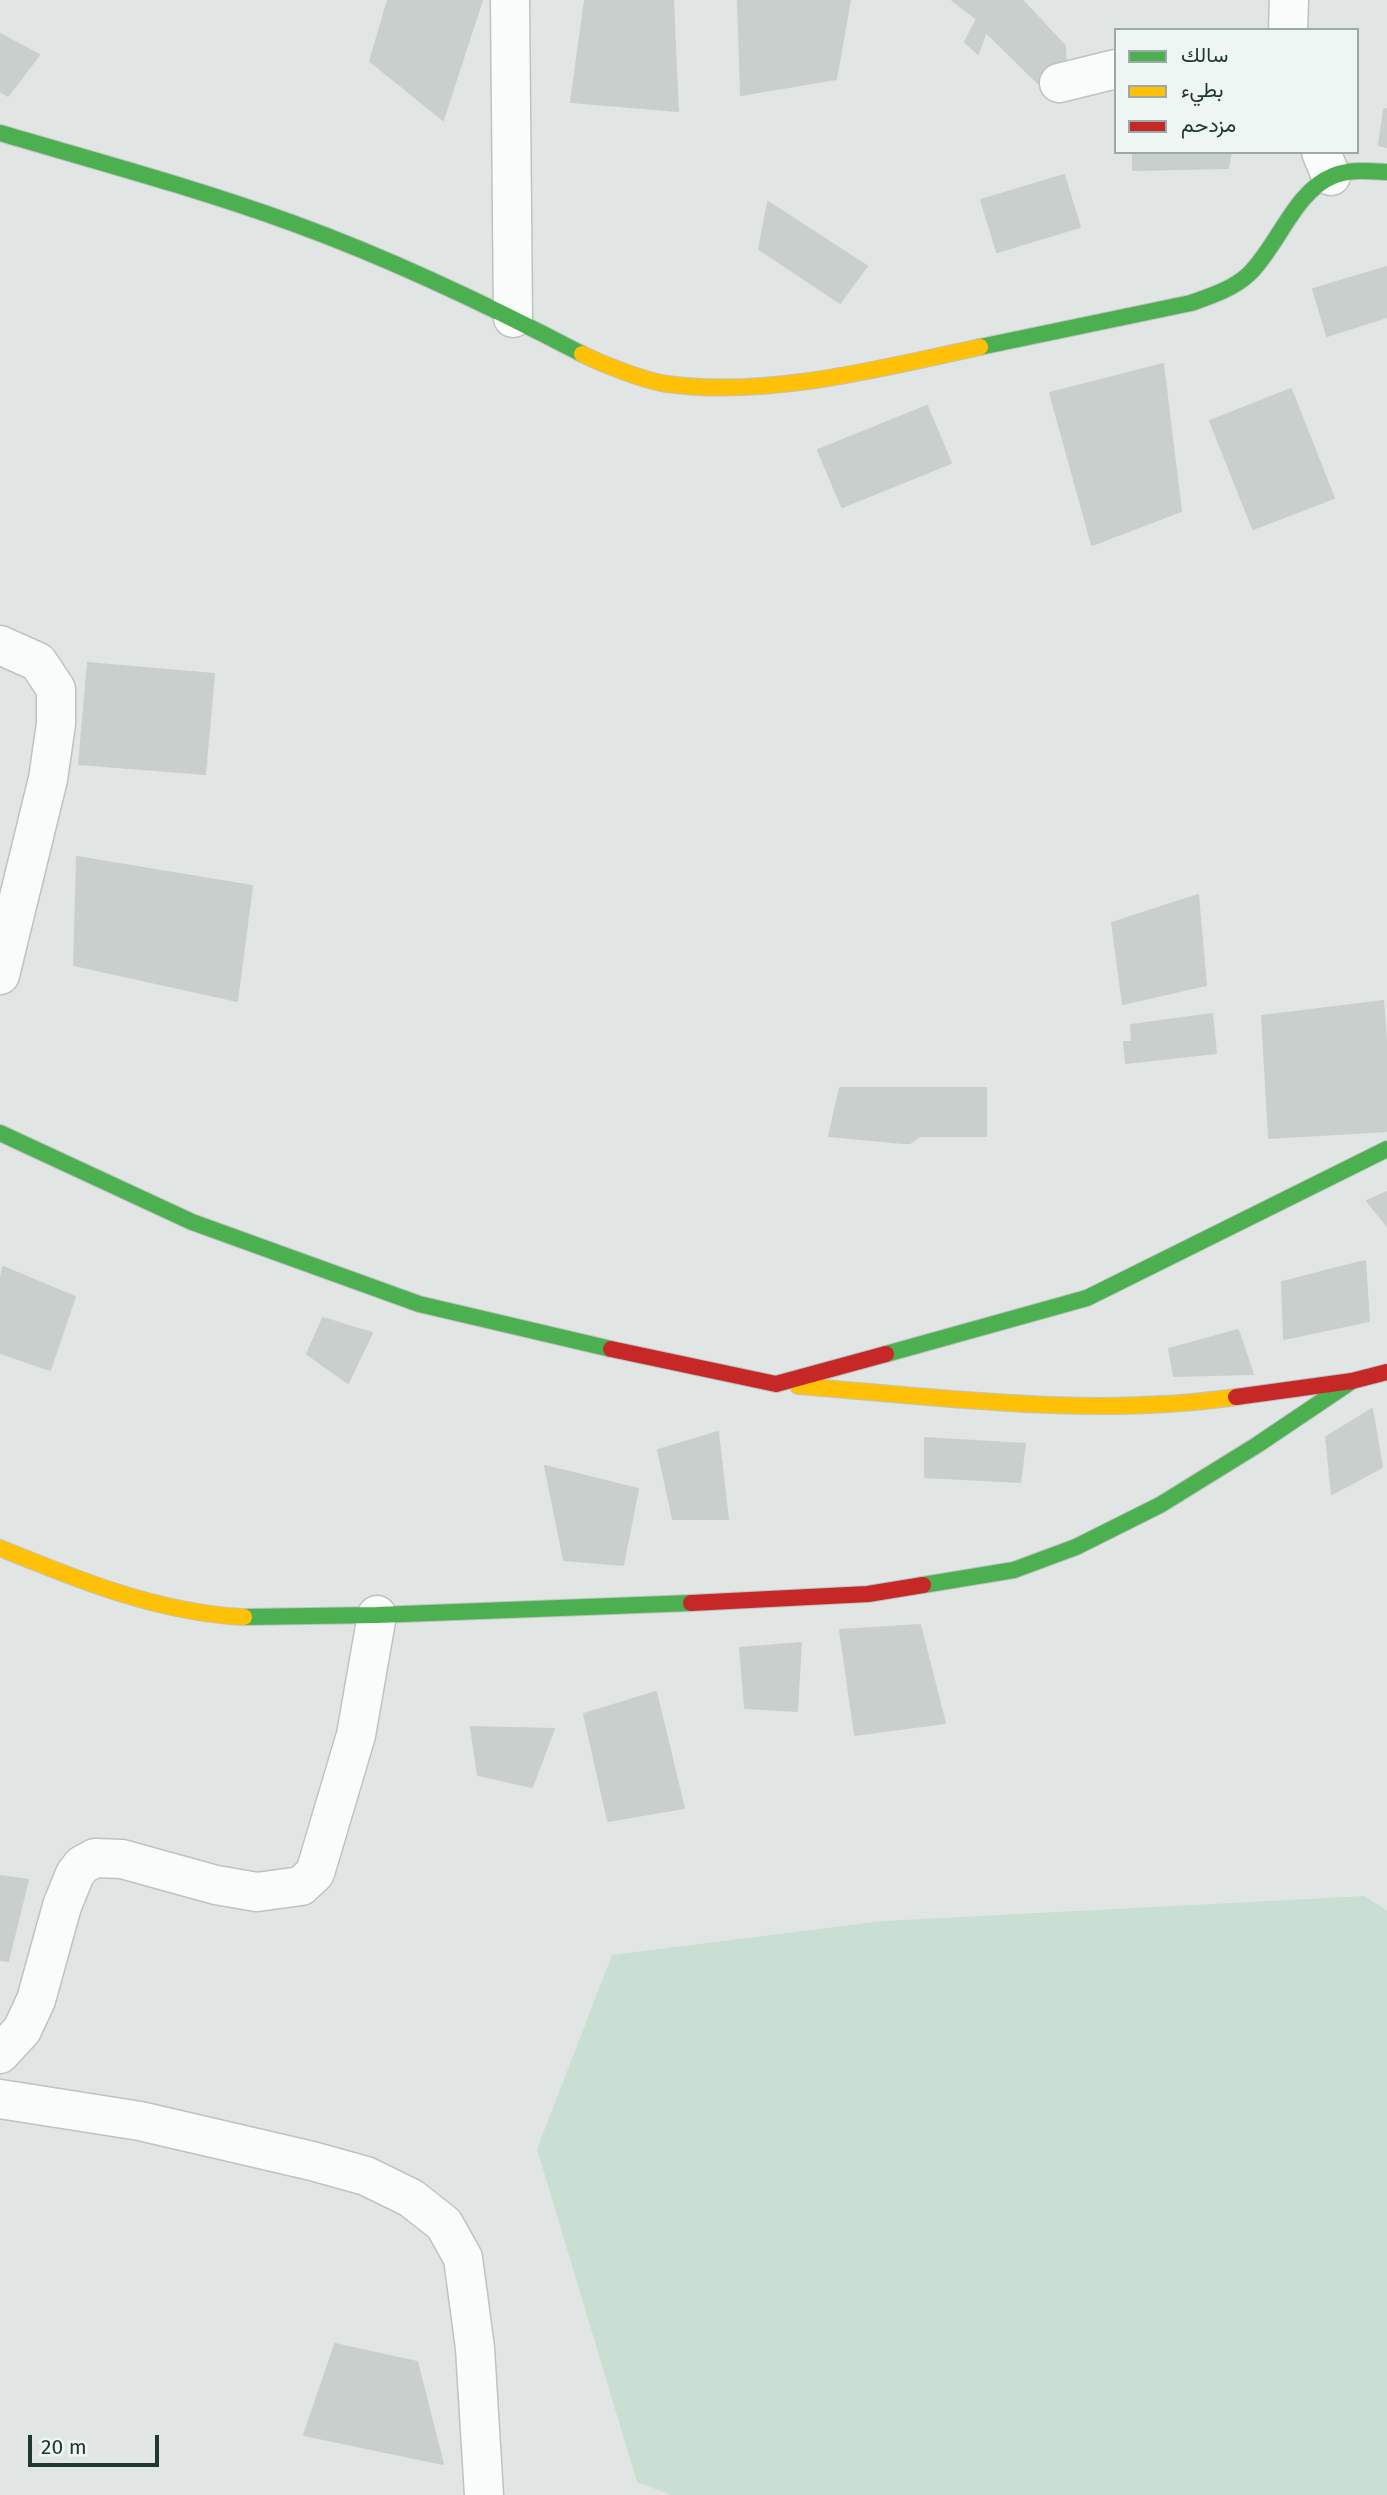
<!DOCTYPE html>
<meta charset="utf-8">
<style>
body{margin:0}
#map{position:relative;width:1387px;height:2495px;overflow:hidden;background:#e1e6e4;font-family:"Fira Sans",Vazirmatn,sans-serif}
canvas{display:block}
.legend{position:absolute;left:1114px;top:28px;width:245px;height:126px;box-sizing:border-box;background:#eef6f3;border:2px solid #9caaa7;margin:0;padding:9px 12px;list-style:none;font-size:21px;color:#203834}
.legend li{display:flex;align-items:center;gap:14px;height:35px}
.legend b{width:35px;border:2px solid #9caaa7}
.scale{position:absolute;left:28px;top:2435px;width:131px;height:32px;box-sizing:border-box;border:4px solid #203834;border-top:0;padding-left:9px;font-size:21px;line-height:24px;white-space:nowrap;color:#203834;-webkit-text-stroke:5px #eef6f3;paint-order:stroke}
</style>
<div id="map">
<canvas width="1387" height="2495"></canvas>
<ul class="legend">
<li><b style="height:9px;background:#4caf50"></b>سالك</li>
<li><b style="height:9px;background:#ffc107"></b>بطيء</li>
<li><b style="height:9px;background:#c62828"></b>مزدحم</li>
</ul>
<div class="scale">20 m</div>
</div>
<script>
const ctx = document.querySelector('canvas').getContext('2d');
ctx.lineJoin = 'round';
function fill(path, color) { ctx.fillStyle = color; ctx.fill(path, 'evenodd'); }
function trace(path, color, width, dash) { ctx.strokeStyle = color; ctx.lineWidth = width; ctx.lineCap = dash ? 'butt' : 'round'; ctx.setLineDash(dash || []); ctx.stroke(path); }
fill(new Path2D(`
 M1365 1896 1387 1911V2495H671L637 2482 537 2149 612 1955 883 1921Z`), '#cadfd3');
const building = new Path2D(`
 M388 0H482L443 120 370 61Z
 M585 0H673L678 111 571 102Z
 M738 0H850L836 79 741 95Z
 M952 0H1022L1065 46 1066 71 1052 65 1041 86 986 32 978 54 965 42 977 19Z
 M0 34 39 55 8 96 0 91Z
 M1387 109V147L1379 145 1384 110Z
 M1133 152H1231L1228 168 1133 170Z
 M1064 175 1080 227 997 252 981 200Z
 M768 202 867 266 840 303 759 249Z
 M1387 267V317L1327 336 1313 289Z
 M1163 364 1181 511 1092 545 1050 393Z
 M1291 389 1334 498 1253 529 1210 421Z
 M927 406 951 463 842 507 818 450Z
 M88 663 214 674 205 774 79 764Z
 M77 857 252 886 237 1001 74 965Z
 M1198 895 1206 985 1123 1004 1112 923Z
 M1383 1001 1387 1053V1131L1269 1138 1262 1016Z
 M1212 1014 1216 1053 1126 1063 1124 1042H1132L1131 1025Z
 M840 1088H986V1136H920L910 1143H902L829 1136Z
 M1387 1192V1226L1367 1201Z
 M1365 1261 1369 1321 1284 1339 1282 1282Z
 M3 1267 75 1297 50 1370 0 1353V1281Z
 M323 1318 372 1333 348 1383 307 1354Z
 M1238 1330 1253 1374 1174 1376 1169 1349Z
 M1372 1409 1382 1467 1332 1494 1326 1437Z
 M718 1432 728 1519H673L658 1450Z
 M925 1438 1025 1444 1020 1482 925 1477Z
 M545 1466 638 1489 623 1565 564 1560Z
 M920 1625 945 1723 855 1735 840 1630Z
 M801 1643 797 1711 745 1708 740 1648Z
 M656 1692 684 1808 608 1821 584 1714Z
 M471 1727 554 1729 532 1787 478 1775Z
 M0 1876 28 1880 8 1961 0 1960Z
 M335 2344 417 2362 443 2464 304 2435Z`);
fill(building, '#c9cfcd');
trace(building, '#cacfcd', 2);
const street = new Path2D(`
 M510 0 513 318
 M1288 30 1289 0
 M1059 83 1116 69
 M1321 152 1331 176
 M0 645 38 662 56 689V724L48 779 0 975
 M0 2054 22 2030 36 2000 62 1906 75 1874 82 1865 95 1858 122 1859 216 1885 257 1892 301 1886 315 1873 356 1735 377 1615
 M0 2099 140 2121 312 2161 366 2176 411 2198 444 2224 463 2258 475 2348 484 2495`);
const fast = new Path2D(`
 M0 133C99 162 199 189 295 224 394 260 488 305 582 354
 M980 347 1191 303C1211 296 1233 289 1249 274 1278 246 1295 191 1333 176 1350 169 1370 171 1387 172
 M0 1133 192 1222 419 1304 611 1349
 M886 1354 1087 1298 1387 1149
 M923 1585 1014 1570 1076 1547 1160 1505 1257 1445 1352 1381
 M244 1617 377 1615 691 1603`);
const slow = new Path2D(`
 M582 354C602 364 645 381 667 384 768 398 882 368 980 347
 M798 1386C943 1397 1091 1418 1236 1397
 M0 1548C78 1580 159 1613 244 1617`);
const jam = new Path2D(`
 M611 1349 776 1384 886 1354
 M1236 1397 1352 1381 1387 1372
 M691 1603 868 1594 923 1585`);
trace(street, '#bec3c1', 41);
trace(fast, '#bdc4c2', 18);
trace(slow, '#bdc4c2', 18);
trace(jam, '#bdc4c2', 18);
trace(street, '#fafbfb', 38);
trace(fast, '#4caf50', 16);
trace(slow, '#ffc107', 16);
trace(jam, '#c62828', 16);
</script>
